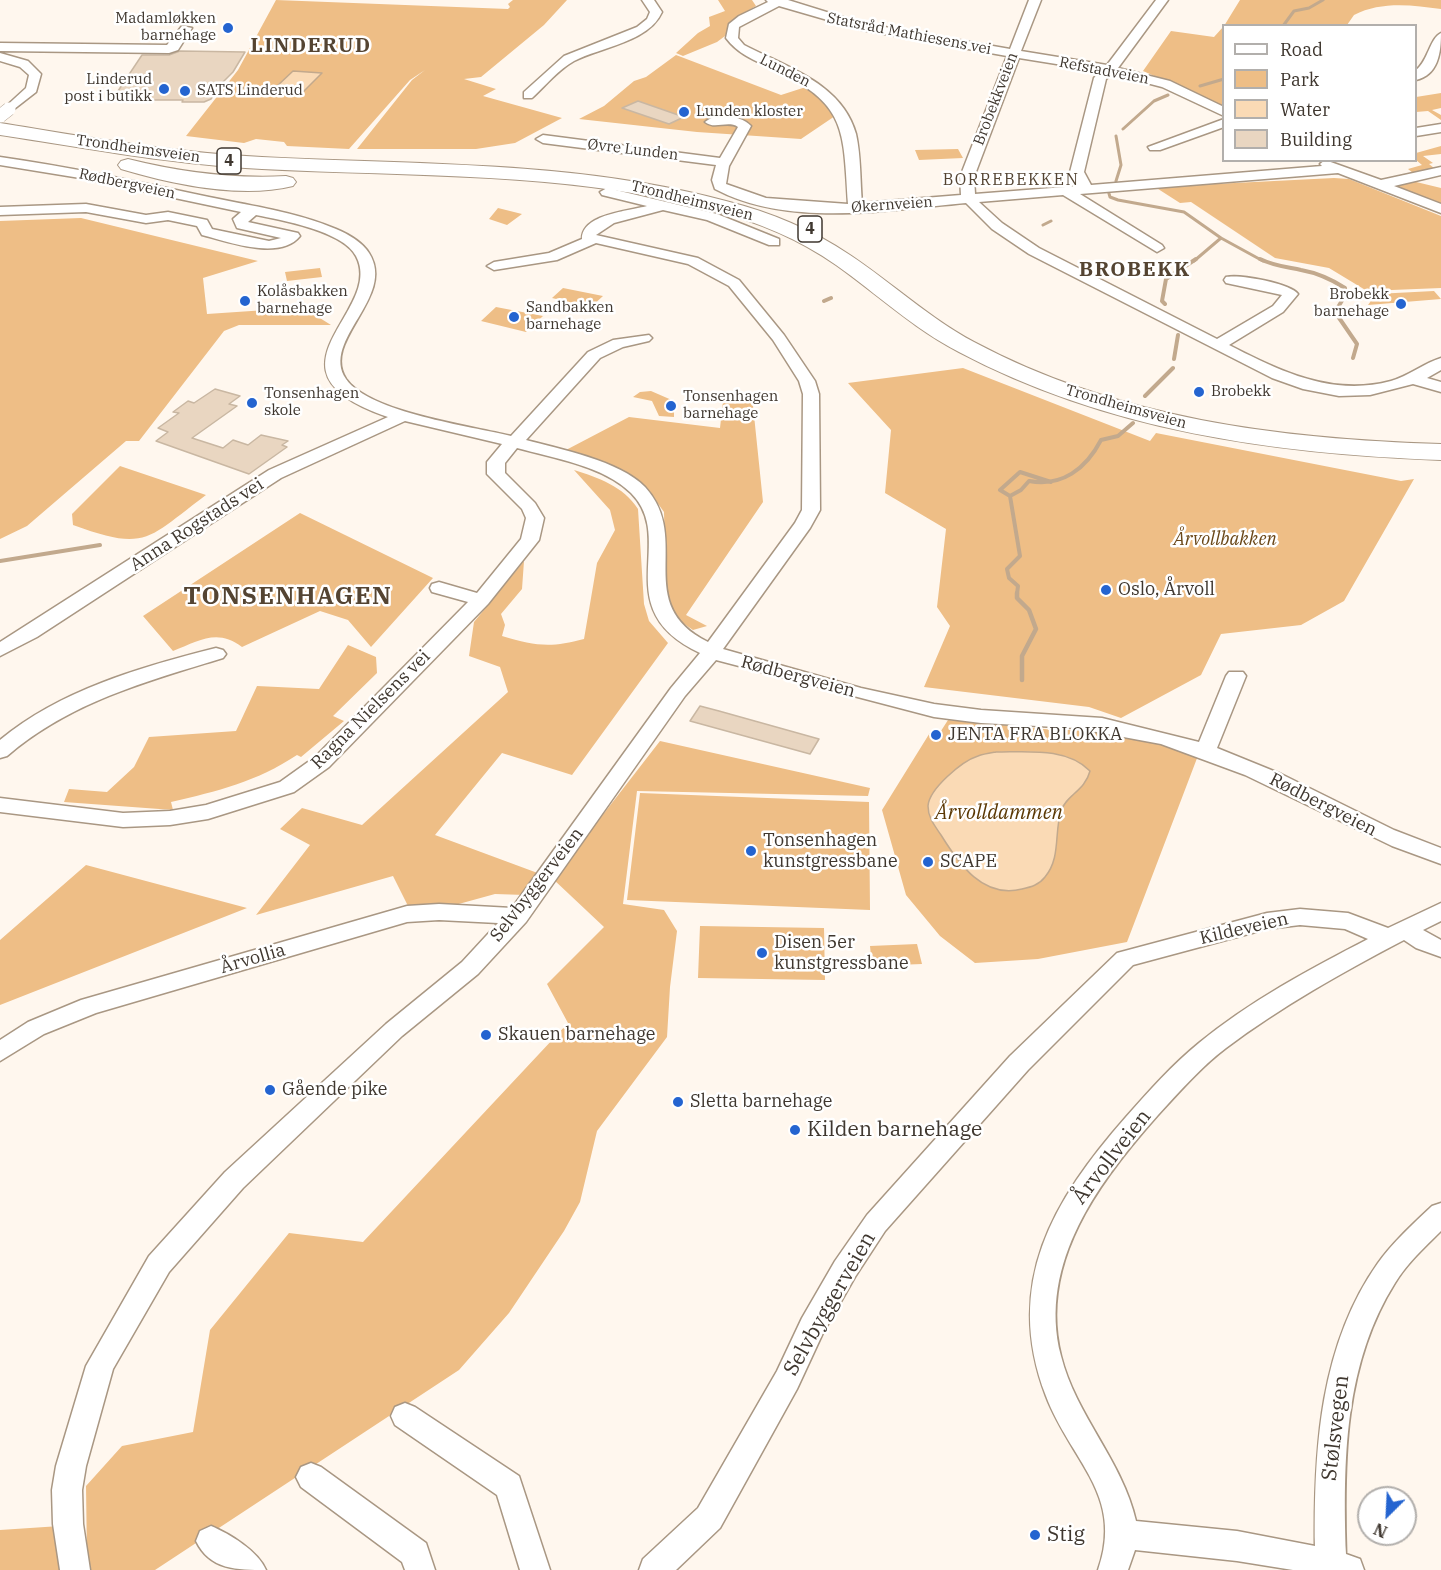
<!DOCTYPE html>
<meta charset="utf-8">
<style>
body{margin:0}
#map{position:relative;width:1441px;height:1570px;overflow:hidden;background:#fff7ee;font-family:"IBM Plex Serif",serif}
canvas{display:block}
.legend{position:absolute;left:1222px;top:24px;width:195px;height:138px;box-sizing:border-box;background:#fff;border:2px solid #b2afac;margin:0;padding:8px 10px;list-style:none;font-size:18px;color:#3f372f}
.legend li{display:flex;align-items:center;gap:12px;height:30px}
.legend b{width:30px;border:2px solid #b2afac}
.north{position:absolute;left:1357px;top:1486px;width:60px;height:60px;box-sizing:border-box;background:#fff;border:2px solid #b2afac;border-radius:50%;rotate:204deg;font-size:16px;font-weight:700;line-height:24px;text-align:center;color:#3f372f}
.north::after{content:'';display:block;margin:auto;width:21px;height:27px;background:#2464d0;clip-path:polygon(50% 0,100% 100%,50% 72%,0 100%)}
</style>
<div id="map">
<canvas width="1441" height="1570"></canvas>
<ul class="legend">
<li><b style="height:8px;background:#fff"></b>Road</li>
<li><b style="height:16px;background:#eebe86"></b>Park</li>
<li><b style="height:16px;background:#fadab5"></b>Water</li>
<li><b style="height:16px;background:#e9d6c1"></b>Building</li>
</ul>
<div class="north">N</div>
</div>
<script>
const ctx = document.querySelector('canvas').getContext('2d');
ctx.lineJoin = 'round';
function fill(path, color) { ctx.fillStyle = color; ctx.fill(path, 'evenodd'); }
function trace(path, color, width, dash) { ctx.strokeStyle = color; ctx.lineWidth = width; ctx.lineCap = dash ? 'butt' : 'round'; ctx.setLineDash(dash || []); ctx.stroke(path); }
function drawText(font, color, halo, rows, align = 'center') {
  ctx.font = font + ' "IBM Plex Serif",serif'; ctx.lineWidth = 5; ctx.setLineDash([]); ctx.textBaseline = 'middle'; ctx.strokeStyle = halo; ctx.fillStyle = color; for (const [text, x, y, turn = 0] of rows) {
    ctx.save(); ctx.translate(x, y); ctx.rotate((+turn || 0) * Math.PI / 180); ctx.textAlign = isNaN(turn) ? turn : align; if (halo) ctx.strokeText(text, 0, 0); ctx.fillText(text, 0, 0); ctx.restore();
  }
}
fill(new Path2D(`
 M276 0 508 9 510 7 508 4 513 0H567L544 25 481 77 464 79 496 89 483 96 562 118 515 143 476 149H357L412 80 425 70 410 80 349 149 287 146 284 142 256 139 244 143 186 136 238 70Z
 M718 0H752L756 6 733 20 725 36 717 42 683 56 676 53 698 33 710 26 709 17 725 11Z
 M1240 0H1441V9C1412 5 1381 1 1354 15L1347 25 1224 26Z
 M1223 27V106L1143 71 1171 31 1214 37Z
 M676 55 781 95 809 86 829 102 835 116 801 139 697 132 579 119 604 106 634 81 646 77Z
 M1441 93V108L1432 110 1441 115V120L1428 111 1416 112V97Z
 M1441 146V154L1423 156 1433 163 1429 164 1434 168 1441 167 1413 173 1408 169 1422 165 1416 160V153Z
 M958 149 963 158 919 160 915 150Z
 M1334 178 1349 179 1441 216V288L1367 291 1329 268 1275 258 1191 202 1180 203 1155 187Z
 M1408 180 1441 188V206L1391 187Z
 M498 208 522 214 507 225 489 219Z
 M81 218 258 261 203 278 207 314 281 309 315 315 331 325H239L224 331 139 441H126L27 526 0 539V221Z
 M320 268 322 277 287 281 285 272Z
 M563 288 603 296 591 307 552 298Z
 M1434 291 1441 299 1368 305 1376 294Z
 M496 307 543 316 526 332 481 321Z
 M963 368 1150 441 1156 433 1401 481 1414 479 1344 601 1301 625 1221 634 1201 675 1121 718 1089 707 924 687 950 626 937 607 946 529 885 493 891 430 848 383Z
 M651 391 674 401V417L659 416 652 401 633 397 640 392Z
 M740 391 752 396 763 502 686 615 707 626 693 630 675 618 666 600 664 512 651 494 633 479 611 465 566 450 629 417 720 428 723 401Z
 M120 466 206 495C147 539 147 552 73 525L72 514Z
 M574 470C599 478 623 486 638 509L644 604 649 621 668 643 572 775 502 753 435 835 543 875 525 895 495 894 455 905 410 910 393 876 256 915 310 845 280 829 302 808 362 825 508 692 500 667 469 656 474 622 524 561 522 589 501 614 505 625 502 636C535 646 551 648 584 639L597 563 615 530 610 510Z
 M300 513 433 578 371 647 348 620 320 611 242 647C217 628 199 641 173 651L143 616Z
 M348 645 376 657 377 673 333 716 344 721 301 757 297 755C256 782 218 791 171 802L173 810 64 802 69 789 107 792 134 767 149 737 236 731 257 686 319 689Z
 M948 720 1055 730H1095L1143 738 1199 753 1127 942 1038 959 975 963 940 936 906 895 882 810 931 731 939 734Z
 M660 741 870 788 868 796 637 791 623 904 664 910 677 931 670 987 667 1037 597 1131 580 1202 564 1231 509 1313 459 1370 155 1570H91L87 1560 86 1486 122 1446 193 1432 210 1330 289 1233 363 1242 568 1023 547 984 604 927 553 879Z
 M640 793 869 802 870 910 627 900Z
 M86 865 247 908 0 1005V940Z
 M700 926 824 928 825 980 698 978Z
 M917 944 922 964 872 966 870 946Z
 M60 1526 81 1570H0V1530Z`), '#eebe86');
const water = new Path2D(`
 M293 71 322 73 303 92 280 91 264 96 236 94 243 88H275Z
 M996 752C1027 752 1067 747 1090 771 1085 791 1066 795 1061 811 1054 833 1061 858 1045 877 1039 885 1031 887 1022 889 983 899 959 864 941 835 935 826 928 818 928 806 929 789 962 761 978 756 983 754 990 753 996 752Z`);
fill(water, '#fadab5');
trace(water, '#c2a98d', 1.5);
trace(new Path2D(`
 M1283 26 1294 11 1309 8 1323 0
 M1200 86 1224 79
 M1123 129 1154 101 1168 95
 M1116 136 1121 165 1116 181
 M1108 190 1110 197 1118 200 1184 212 1221 238 1194 261
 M1043 225 1051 221
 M1221 238 1263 261`), '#c2a98d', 3);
trace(new Path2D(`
 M1260 259C1274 266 1287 267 1301 270 1318 273 1331 279 1345 288L1343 299 1335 312 1357 344 1353 358
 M824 301 831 298
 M1165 304 1162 301 1166 279 1196 259
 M1174 359 1178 335
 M1145 396 1173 368
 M1010 496 1000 490 1020 472 1051 482
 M0 561 100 545
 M1017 594 1018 586 1009 578 1007 569 1020 556 1010 496 1021 490 1029 481C1062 487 1086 469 1101 440L1118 436 1133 423`), '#c2a98d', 4);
trace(new Path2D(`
 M1017 593V598L1029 610 1036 629 1022 656V680`), '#c2a98d', 4.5);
const building = new Path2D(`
 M180 51 245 52 233 72 221 84 211 99 204 102H182L183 100H112L142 55H169Z
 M638 101 684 117 669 124 622 108Z
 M215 389 240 396 229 404 237 406 192 438 223 448 233 440 248 445 261 435 288 441 282 445 287 447 249 474 156 441 168 432 158 428 179 413 173 412 188 401 194 403Z
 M700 706 719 711 819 739 810 754 690 721Z`);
fill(building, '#e9d6c1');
trace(building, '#c9b7a2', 1.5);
const minor = new Path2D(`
 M642 0H654L662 12C649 42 601 47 574 61 559 69 545 86 532 98H524V92L564 56 637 27 647 19 650 12Z
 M766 0H788L862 23 1010 49 1029 0H1041L1021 51 1107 65 1156 0H1168L1118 68 1170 81 1224 107V116L1162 87 1112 74 1106 79 1084 172 1091 185 1322 166 1320 164 1325 160 1381 180 1441 167V175L1394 186 1441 204V213L1338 173 1080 194 1162 245 1164 248 1157 252 1063 195 979 202 1002 223 1039 248 1217 339 1273 306 1282 295 1226 283 1224 280 1226 277C1239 274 1290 283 1298 294L1283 312 1229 345C1280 371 1332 397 1391 381 1409 376 1424 363 1441 358V370L1427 378 1441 382V392L1413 384 1370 395 1339 396 1303 389 1272 378 1029 254 992 229 966 203C886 210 789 228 715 189L712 180 716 165 543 143 536 139 543 135 720 158 738 127C728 120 714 130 705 122 716 112 741 115 751 126L729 166 726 184 766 198 848 204C843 127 847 104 771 68 754 60 738 54 726 38L729 24 739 16 768 2ZM779 6 862 30 1007 56 960 177 961 195 862 203C860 181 861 156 856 134 842 83 786 67 744 45L738 38 739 27ZM1019 58 1100 71 1094 78 1070 172 1078 186 975 194 974 177Z
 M182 26 192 28 178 50 169 53 0 51V43L167 45Z
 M1441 33C1441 53 1438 75 1416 80V70C1428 61 1430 38 1441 33Z
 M0 53 28 61 41 74 36 92 9 113 3 109 26 88 29 75 20 67 0 61Z
 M1224 119V127L1160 150H1150L1148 147Z
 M1441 124V132L1416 136V128Z
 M0 157C70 167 140 182 209 197 252 206 296 212 336 229 348 234 362 242 369 253 397 297 320 340 346 379 370 413 471 426 511 436L588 352 613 340 649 335 652 338 649 341 623 347 600 358 526 440C560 449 620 461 645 487 693 539 631 604 708 642L795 523 802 510 803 394 799 381 773 340 729 286 688 264 596 243 557 260 494 270 487 266 494 262 549 253 582 239C582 214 629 211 647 206L602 195 600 192 607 188 717 214 779 239V245H769L707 220 663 210 614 223 596 235 698 258 739 280 784 335 815 381 819 394 820 510 810 528 723 649 861 688 934 704 981 710 1102 718 1199 742 1226 676 1229 672H1243L1246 676 1217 748 1281 774 1394 830 1441 848V864L1392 846 1245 775 1161 744 1075 728 981 723 934 717 716 660 685 696 526 922 478 974 402 1036 243 1188 169 1272 113 1369 86 1466 82 1490 83 1524 90 1570H60L53 1524 52 1490 56 1466 86 1366 149 1256 225 1172 386 1024 462 962 498 923 439 920 407 922 96 1013 44 1034 0 1061V1040L28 1022 81 1000 407 906 439 904 512 908 671 688 700 653C606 609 678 540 631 493 604 466 553 458 517 448L505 463V473L535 503 544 518 539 540 488 604 329 767 294 792 208 819 170 825 123 827 0 812V798L123 813 170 811 206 805 280 782 315 757 468 602 432 592 430 588 432 584 439 582 477 593 521 539 526 518 522 509 487 474V462L502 444 405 421 281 478 37 637 0 656V642L269 470 388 417C251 370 386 312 356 256 343 231 281 220 256 215L248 222 298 233 300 236C280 261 229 242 202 235L197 226 168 220 146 223 86 212 0 215V207L86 204 146 215 168 212 207 220 212 229 269 241 281 238 237 228 233 219 241 212 80 178 0 165Z
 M216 648 223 650 226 654 223 658C145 682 70 702 7 756L0 758V740C60 690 141 667 216 648Z
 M1441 903V921L1423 930 1441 940V957L1416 948 1404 940C1343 972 1282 1006 1226 1048 1201 1067 1180 1091 1158 1115 1100 1180 1037 1263 1061 1356 1076 1416 1122 1460 1136 1521L1237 1531 1315 1546C1314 1449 1320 1345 1378 1263 1393 1242 1413 1224 1432 1206L1441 1203V1231C1425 1247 1407 1263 1395 1283 1344 1364 1343 1461 1346 1554L1360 1559 1364 1570H1293L1237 1561 1135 1550 1128 1570H1098C1125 1495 1070 1460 1046 1396 1003 1284 1053 1200 1126 1117 1149 1091 1172 1065 1199 1043 1250 1001 1310 969 1368 939L1345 929 1300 925 1267 929 1133 965 1028 1070 885 1231 855 1277 822 1335 797 1389 720 1528 676 1570H639L643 1559 698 1508 777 1371 802 1318 835 1261 867 1215 1010 1056 1117 953 1267 913 1300 909 1348 913 1388 928Z
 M405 1403 415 1407 519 1476 550 1570H520L497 1495 395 1425 391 1416 395 1407Z
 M311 1463 321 1467 426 1543 435 1570H405L402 1562 301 1487 296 1477 301 1467Z
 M211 1526C230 1534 258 1551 266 1570 237 1570 210 1570 196 1541L200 1531Z`);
const highway = new Path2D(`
 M0 123C87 137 174 153 262 157 418 165 574 160 726 201 770 212 813 230 850 255 892 283 929 318 974 342 1118 419 1280 439 1441 444V460C1275 454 1108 431 959 352 914 329 877 294 836 265 799 239 756 221 712 210 565 171 413 177 262 169 174 165 87 148 0 135Z
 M128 159C181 172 231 179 286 176L293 178 296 182 293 186C241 199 171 184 121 169L118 165 121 161Z`);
trace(minor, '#a99783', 3);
trace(highway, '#a99783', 2);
fill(minor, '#fff');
fill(highway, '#fff');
const minorBridge = new Path2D(`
 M0 116 9 109`);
trace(minorBridge, '#a99783', 14, []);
trace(minorBridge, '#fff', 13);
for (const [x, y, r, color] of [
 [228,28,6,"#2464d0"],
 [164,89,6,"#2464d0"],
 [185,91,6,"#2464d0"],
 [684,112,6,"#2464d0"],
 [245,301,6,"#2464d0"],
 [1401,304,6,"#2464d0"],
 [514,317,6,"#2464d0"],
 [1199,392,6,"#2464d0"],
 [252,403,6,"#2464d0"],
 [671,406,6,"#2464d0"],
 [1106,590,6,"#2464d0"],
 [936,735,6,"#2464d0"],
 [751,851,6,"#2464d0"],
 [928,862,6,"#2464d0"],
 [762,953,6,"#2464d0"],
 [486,1035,6,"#2464d0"],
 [270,1090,6,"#2464d0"],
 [678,1102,6,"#2464d0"],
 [795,1130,6,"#2464d0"],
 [1035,1535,6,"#2464d0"]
]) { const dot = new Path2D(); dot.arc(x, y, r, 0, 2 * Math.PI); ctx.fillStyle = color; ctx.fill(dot); trace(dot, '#fff', 2); }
drawText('15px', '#3f372f', '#fff', [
 ["Madamløkken",216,19,"right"],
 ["barnehage",216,36,"right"],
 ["Linderud",152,80,"right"],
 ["post i butikk",152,97,"right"],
 ["SATS Linderud",197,91],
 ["Lunden kloster",696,112],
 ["Kolåsbakken",257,292],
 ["barnehage",257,309],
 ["Brobekk",1389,295,"right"],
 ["barnehage",1389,312,"right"],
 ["Sandbakken",526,308],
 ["barnehage",526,325],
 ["Brobekk",1211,392],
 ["Tonsenhagen",264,394],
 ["skole",264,411],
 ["Tonsenhagen",683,397],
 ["barnehage",683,414]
], 'left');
drawText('15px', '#3f372f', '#fff', [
 ["Statsråd Mathiesens vei",909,34,11],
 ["Lunden",785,71,27],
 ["Refstadveien",1104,71,11],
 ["Brobekkveien",996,99,-69],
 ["Trondheimsveien",138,149,8],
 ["Øvre Lunden",633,150,7],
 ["Rødbergveien",127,184,12],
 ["Trondheimsveien",692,201,14],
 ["Økernveien",892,205,-4],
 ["Trondheimsveien",1126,407,16]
]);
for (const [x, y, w] of [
 [229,161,24],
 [810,229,24]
]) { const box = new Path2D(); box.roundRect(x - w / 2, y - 13, w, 26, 4.5); ctx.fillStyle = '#fff'; ctx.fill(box); trace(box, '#3f372f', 1.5); }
drawText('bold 16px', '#3f372f', null, [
 ["4",229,161],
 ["4",810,229]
]);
ctx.letterSpacing = '1.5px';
drawText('16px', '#544432', '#fff', [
 ["BORREBEKKEN",1011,180]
]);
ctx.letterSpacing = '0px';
drawText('18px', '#3f372f', '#fff', [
 ["Anna Rogstads vei",197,525,-33],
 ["Rødbergveien",798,677,15],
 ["Ragna Nielsens vei",371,710,-45],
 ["Rødbergveien",1323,805,27],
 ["Selvbyggerveien",537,885,-52],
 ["Kildeveien",1244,929,-13],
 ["Årvollia",253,959,-16]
]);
drawText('italic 18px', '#6a4718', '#fff', [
 ["Årvollbakken",1225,540]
]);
drawText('18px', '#3f372f', '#fff', [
 ["Oslo, Årvoll",1118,590],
 ["JENTA FRA BLOKKA",948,735],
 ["Tonsenhagen",763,841],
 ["kunstgressbane",763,862],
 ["SCAPE",940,862],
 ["Disen 5er",774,943],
 ["kunstgressbane",774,964],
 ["Skauen barnehage",498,1035],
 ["Gående pike",282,1090],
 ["Sletta barnehage",690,1102]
], 'left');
ctx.letterSpacing = '1.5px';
drawText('bold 20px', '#544432', '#fff', [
 ["LINDERUD",311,46],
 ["BROBEKK",1135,270]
]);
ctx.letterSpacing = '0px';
drawText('italic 20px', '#5b3804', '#fff', [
 ["Årvolldammen",999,813]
]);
drawText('21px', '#3f372f', '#fff', [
 ["Kilden barnehage",807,1130],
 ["Stig",1047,1535]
], 'left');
drawText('21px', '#3f372f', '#fff', [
 ["Årvollveien",1112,1157,-52],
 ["Selvbyggerveien",830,1304,-60],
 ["Stølsvegen",1336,1428,-83]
]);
ctx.letterSpacing = '1.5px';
drawText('bold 24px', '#544432', '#fff', [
 ["TONSENHAGEN",288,597]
]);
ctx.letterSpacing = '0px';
</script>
